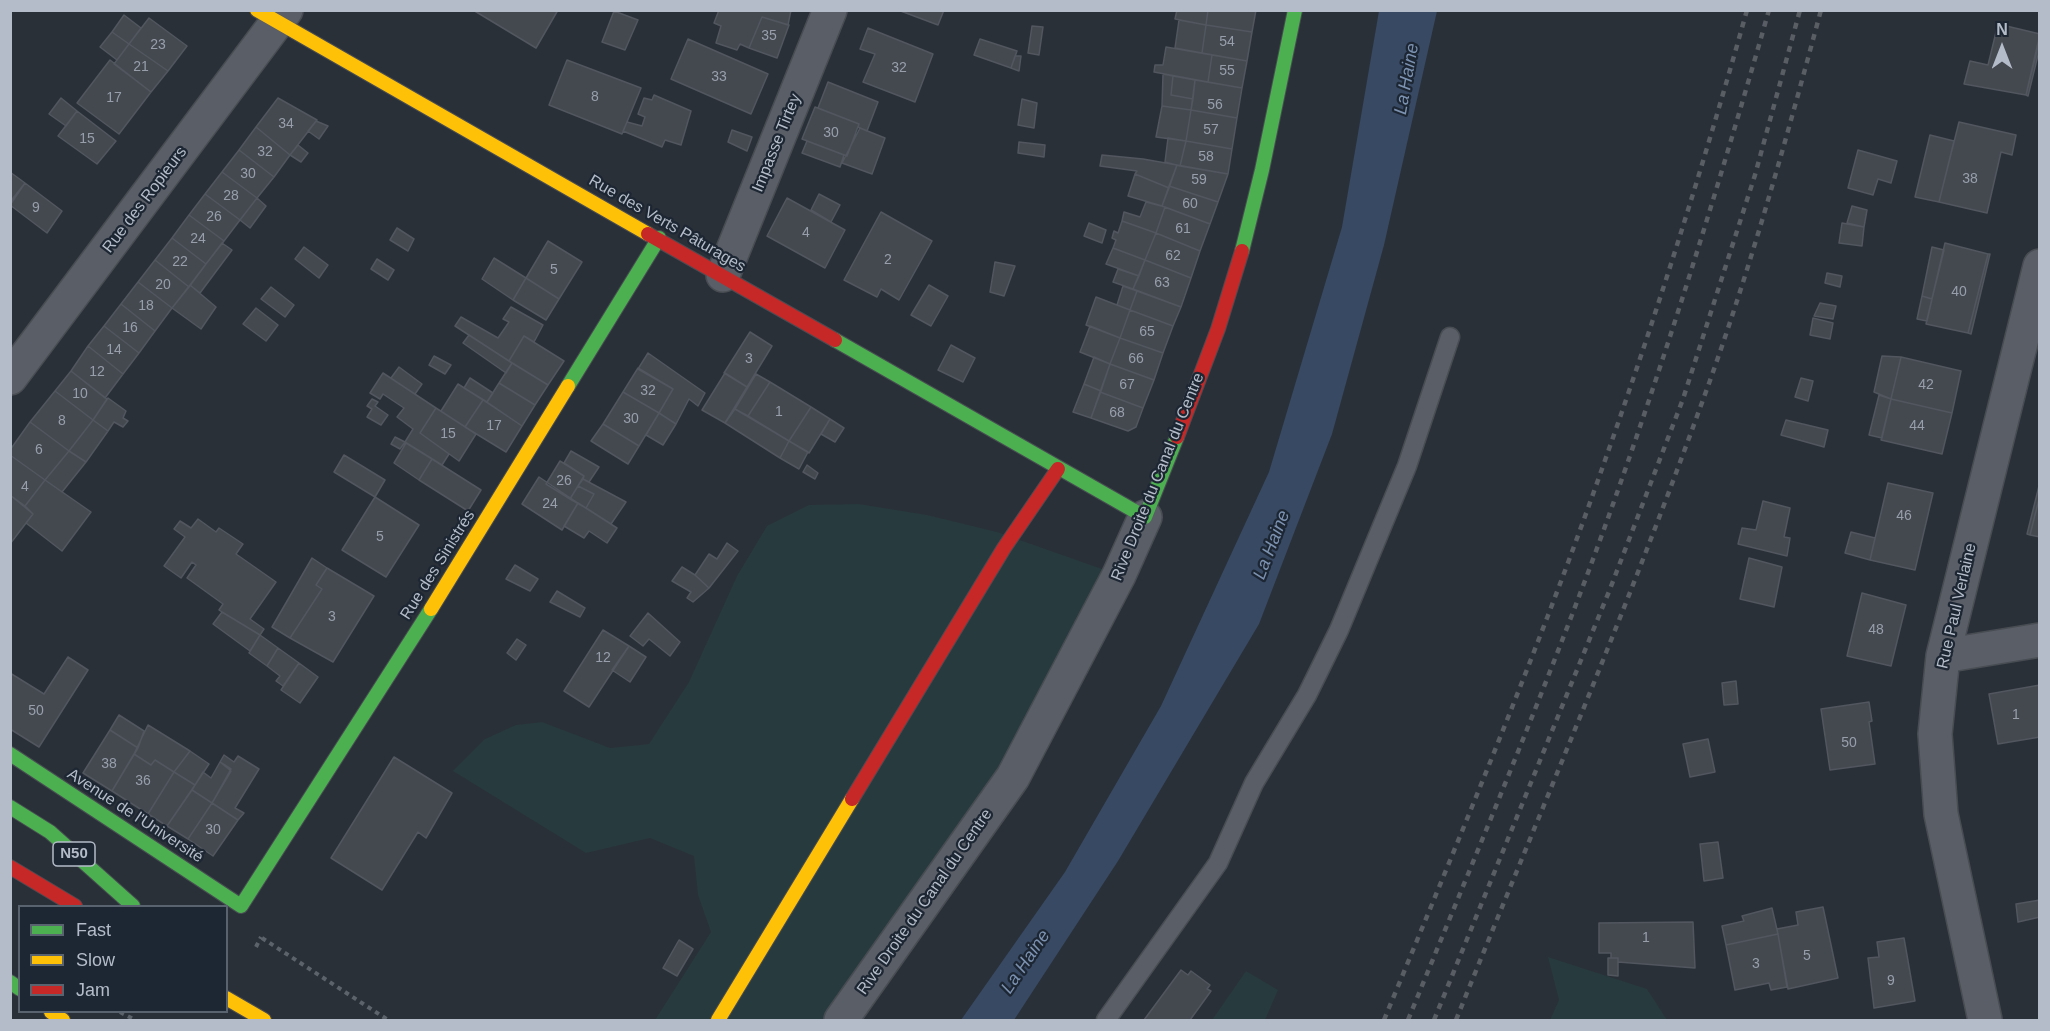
<!DOCTYPE html>
<meta charset="utf-8">
<style>
body{margin:0}
#map{position:relative;width:2050px;height:1031px;overflow:hidden;background:#2a3038;font-family:Arial,sans-serif}
canvas{display:block}
.frame{position:absolute;inset:0;border:12px solid #b4bcc9;pointer-events:none}
.legend{position:absolute;left:18px;top:905px;width:210px;height:108px;box-sizing:border-box;background:#1d2633;border:2px solid #59626f;margin:0;padding:8px 10px;list-style:none;font-size:18px;color:#b4bcc9}
.legend li{display:flex;align-items:center;gap:12px;height:30px}
.legend b{width:30px;border:2px solid #59626f}
.north{position:absolute;left:1972px;top:18px;width:60px;height:60px;-webkit-text-stroke:4px #1d2633;paint-order:stroke;rotate:0deg;font-size:16px;font-weight:700;line-height:24px;text-align:center;color:#b4bcc9}
.north::after{content:'';display:block;margin:auto;width:21px;height:27px;background:#b4bcc9;clip-path:polygon(50% 0,100% 100%,50% 72%,0 100%)}
</style>
<div id="map">
<canvas width="2050" height="1031"></canvas>
<div class="frame"></div>
<ul class="legend">
<li><b style="height:8px;background:#4caf50"></b>Fast</li>
<li><b style="height:8px;background:#ffc107"></b>Slow</li>
<li><b style="height:8px;background:#c62828"></b>Jam</li>
</ul>
<div class="north">N</div>
</div>
<script>
const ctx = document.querySelector('canvas').getContext('2d');
ctx.lineJoin = 'round';
function fill(path, color) { ctx.fillStyle = color; ctx.fill(path, 'evenodd'); }
function trace(path, color, width, dash) { ctx.strokeStyle = color; ctx.lineWidth = width; ctx.lineCap = dash ? 'butt' : 'round'; ctx.setLineDash(dash || []); ctx.stroke(path); }
function drawText(font, color, halo, rows, align = 'center') {
  ctx.font = font + ' Arial,sans-serif'; ctx.lineWidth = 4.5; ctx.setLineDash([]); ctx.textBaseline = 'middle'; ctx.strokeStyle = halo; ctx.fillStyle = color; for (const [text, x, y, turn = 0] of rows) {
    ctx.save(); ctx.translate(x, y); ctx.rotate((+turn || 0) * Math.PI / 180); ctx.textAlign = isNaN(turn) ? turn : align; if (halo) ctx.strokeText(text, 0, 0); ctx.fillText(text, 0, 0); ctx.restore();
  }
}
fill(new Path2D(`
 M859 504 927 515 997 532 1119 575 1082 647 841 1020H655L711 932 698 895 694 856 650 838 586 853 453 771 485 739 516 725 542 722 610 748 649 744 689 682 737 576 767 526 809 505Z
 M1548 957 1647 989 1667 1020H1550L1559 1000Z
 M1246 971 1278 990 1265 1020H1212Z`), '#273a3e');
fill(new Path2D(`
 M1379 11H1437L1384 245 1332 434 1259 624 1118 861 1014 1020H961L1065 872 1161 706 1269 472 1342 227Z`), '#384963');
const building = new Path2D(`
 M473 10H558L536 48Z
 M719 10H791L788 25 762 17 749 48 740 44 737 50 716 43 721 26 714 23Z
 M898 10H944L938 25Z
 M1177 10H1208L1206 25 1175 19Z
 M1208 10H1256L1252 32 1206 25Z
 M614 11 638 20 625 50 602 42Z
 M124 15 141 28 129 44 112 32Z
 M762 17 789 25 777 58 749 48Z
 M149 18 187 46 168 71 129 44Z
 M1179 20 1206 25 1202 53 1175 48Z
 M1998 24 2040 34 2026 95 1964 84 1970 61 1988 65Z
 M1206 25 1252 32 1247 61 1202 53Z
 M1032 26 1043 27 1039 55 1028 53Z
 M868 28 933 54 915 102 863 82 875 54 860 49Z
 M112 32 129 44 117 60 100 47Z
 M688 39 768 74 751 114 671 79Z
 M980 39 1017 51 1011 68 974 55Z
 M2040 39V47L2028 96 2026 95Z
 M129 44 168 71 151 92 114 64Z
 M1166 47 1212 55 1208 82 1154 72 1155 65H1163Z
 M1212 55 1247 61 1242 88 1208 82Z
 M1015 56H1021L1019 71 1011 68Z
 M110 60 151 92 119 134 77 103Z
 M567 60 641 88 622 134 549 105Z
 M1163 74 1173 76 1171 95 1193 99 1191 110 1162 106Z
 M1173 76 1195 80 1193 99 1171 95Z
 M1195 80 1242 88 1237 118 1191 110Z
 M828 82 878 102 867 131 858 127 859 124 818 108Z
 M654 95 691 111 681 145 665 140 662 147 623 131 627 122 642 126 645 117 638 114 644 98 652 100Z
 M61 98 77 111 66 126 49 114Z
 M278 98 317 120 290 155 256 127Z
 M1022 99 1037 103 1034 128 1018 125Z
 M1162 106 1191 110 1186 141 1156 137Z
 M815 107 859 124 847 156 802 139Z
 M1191 110 1237 118 1232 149 1186 141Z
 M77 111 116 141 97 164 58 136Z
 M316 121 328 126 319 139 308 131Z
 M1959 122 2016 135 2012 155 2001 152 1987 213 1939 202Z
 M256 127 290 155 274 177 239 150Z
 M860 128 885 138 872 174 842 163Z
 M732 130 752 137 747 151 728 142Z
 M1930 135 1954 141 1939 202 1915 197Z
 M1168 138 1186 141 1180 166 1165 162Z
 M807 141 844 155 840 167 802 153Z
 M1186 141 1232 149 1228 174 1180 166Z
 M1019 142 1045 145 1044 157 1018 153Z
 M298 145 308 153 301 162 290 155Z
 M239 150 274 177 257 198 222 172Z
 M1858 150 1897 161 1891 183 1878 179 1873 195 1848 188Z
 M1102 155 1143 159 1177 165 1169 188 1135 174 1137 171 1100 166Z
 M1177 165 1228 174 1218 202 1169 186Z
 M10 172 25 183 10 202Z
 M222 172 257 198 240 220 205 194Z
 M1135 174 1169 188 1162 206 1128 196Z
 M25 183 62 211 47 233 10 205Z
 M1169 186 1218 202 1210 224 1162 206Z
 M205 194 240 220 224 241 189 215Z
 M819 194 840 205 831 222 811 210Z
 M257 198 266 206 250 228 240 220Z
 M787 198 845 230 825 268 767 236Z
 M1146 202 1165 207 1156 233 1122 221 1124 212 1140 217Z
 M1852 206 1867 210 1864 227 1847 223Z
 M1165 207 1210 224 1200 251 1156 233Z
 M881 212 932 241 899 300 881 289 877 297 844 280Z
 M189 215 224 241 206 264 172 238Z
 M1122 221 1156 233 1145 260 1113 248 1116 240 1112 238 1114 231 1118 233Z
 M1089 223 1106 230 1102 243 1084 236Z
 M1842 223 1864 227 1862 246 1839 243Z
 M397 228 414 239 408 251 390 240Z
 M1156 233 1200 251 1191 278 1145 260Z
 M172 238 206 264 189 287 155 260Z
 M548 241 582 262 559 299 526 278Z
 M222 243 232 250 200 293 190 285Z
 M1945 243 1988 254 1968 333 1926 324Z
 M304 247 328 265 319 278 295 259Z
 M1932 247 1944 250 1932 299 1922 296Z
 M1113 248 1145 260 1139 276 1106 264Z
 M1988 254H1990L1971 334 1968 333Z
 M494 258 526 278 513 300 482 279Z
 M377 259 394 270 388 280 371 269Z
 M155 260 189 287 172 308 138 282Z
 M1145 260 1191 278 1181 307 1133 289Z
 M995 262 1015 266 1004 296 990 292Z
 M1118 269 1139 276 1133 289 1113 282Z
 M1827 273 1842 276 1840 287 1825 283Z
 M526 278 559 299 546 320 513 300Z
 M138 282 172 308 155 331 121 304Z
 M190 285 216 307 201 329 172 308Z
 M929 285 948 296 931 326 911 315Z
 M1123 286 1137 291 1130 310 1117 305Z
 M271 287 294 305 285 317 261 299Z
 M1137 291 1181 307 1173 326 1130 310Z
 M1922 296 1932 299 1927 321 1917 319Z
 M1096 297 1130 310 1120 338 1086 325Z
 M1820 303 1836 306 1833 319 1814 316Z
 M121 304 155 331 139 353 104 326Z
 M511 307 543 325 534 342 524 336 509 361 455 326 461 317 498 338 509 322 503 319Z
 M256 308 278 325 266 341 243 324Z
 M1130 310 1173 326 1163 353 1120 338Z
 M1813 318 1833 323 1830 339 1810 335Z
 M104 326 139 353 123 374 88 346Z
 M1090 326 1120 338 1110 364 1080 352Z
 M750 332 772 346 747 387 724 373Z
 M469 335 512 363 506 373 463 343Z
 M524 336 564 361 548 385 509 361Z
 M1120 338 1163 353 1154 380 1110 364Z
 M951 345 975 358 963 382 938 370Z
 M88 346 123 374 105 398 71 371Z
 M648 353 705 393 698 406 689 399 676 424 659 413 673 389 638 369Z
 M434 356 451 365 445 374 429 365Z
 M1882 356 1901 357 1891 399 1874 392Z
 M1094 357 1110 364 1101 391 1084 384Z
 M1901 357 1961 371 1952 413 1891 399Z
 M512 363 548 385 535 405 499 383Z
 M1110 364 1154 380 1143 408 1100 392Z
 M399 367 422 384 415 394 391 378Z
 M638 368 673 389 659 413 623 392Z
 M71 371 107 399 93 420 55 391Z
 M383 373 436 408 420 433 449 454 442 465 405 442 413 429 397 417 404 408 383 394 380 399 370 393Z
 M725 373 747 387 725 423 702 410Z
 M756 374 770 382 748 416 735 409Z
 M470 378 493 393 487 402 464 388Z
 M1801 378 1813 381 1808 401 1795 397Z
 M770 382 811 407 789 441 748 416Z
 M499 383 535 405 522 426 487 402Z
 M458 384 483 400 465 427 441 411Z
 M1084 384 1101 391 1091 418 1073 412Z
 M55 391 93 420 69 451 30 422Z
 M623 392 659 413 639 446 603 424Z
 M1100 392 1143 408 1136 427 1128 431 1091 418Z
 M1879 395 1891 399 1882 438 1869 435Z
 M108 398 126 411 123 418 128 421 123 427 114 422 108 431 93 420Z
 M372 399 378 402 375 406 388 415 381 425 367 417 372 409 367 406Z
 M1891 399 1952 413 1942 454 1881 440Z
 M483 400 522 426 506 452 465 427Z
 M811 407 830 419 809 453 789 441Z
 M436 408 476 434 459 461 420 433Z
 M735 409 789 441 780 458 725 423Z
 M659 413 676 424 663 445 646 435Z
 M830 419 844 428 835 442 821 434Z
 M93 420 108 431 86 462 69 451Z
 M1786 420 1828 430 1824 447 1781 435Z
 M30 422 69 451 45 480 10 455V450Z
 M603 424 639 446 628 464 591 441Z
 M395 437 405 442 400 449 391 444Z
 M789 441 808 452 799 469 780 458Z
 M406 443 432 459 419 480 394 463Z
 M69 451 86 462 62 492 45 480Z
 M571 451 599 467 589 482 583 479 584 476 564 463Z
 M10 455 45 480 25 506 10 495Z
 M344 455 385 480 375 497 334 472Z
 M432 459 481 490 468 511 419 480Z
 M560 461 584 476 570 499 546 484Z
 M807 465 818 473 815 479 803 472Z
 M539 477 578 503 562 530 522 504Z
 M583 479 626 502 611 524 586 508 594 494 578 486Z
 M45 480 91 512 62 551 26 523 33 514 25 506Z
 M2040 482V495L2030 535 2027 534Z
 M1888 483 1933 493 1915 570 1870 560Z
 M578 486 594 494 586 508 570 499Z
 M10 495 33 514 10 544Z
 M2040 495V537L2030 535Z
 M375 497 419 525 386 577 342 550Z
 M1763 501 1790 508 1784 537 1790 538 1787 556 1738 544 1742 528 1756 530Z
 M578 503 617 528 607 543 589 531 584 538 564 526Z
 M198 519 216 532 219 528 243 544 236 554 276 582 250 619 264 629 260 635 222 612 219 610 223 604 187 578 196 565 192 562 181 578 164 566 185 537 174 529 180 521 191 528Z
 M1851 532 1875 538 1870 560 1845 553Z
 M727 543 738 551 709 588 695 575 709 554 717 559Z
 M312 558 327 568 316 585 322 589 290 638 272 627Z
 M1749 558 1782 567 1774 607 1740 599Z
 M515 565 538 579 530 591 506 579Z
 M682 567 695 575 709 588 693 602 687 598 691 592 672 581Z
 M327 568 374 596 333 662 290 638 322 589 316 585Z
 M557 591 585 608 580 617 550 602Z
 M1862 593 1906 605 1891 666 1847 656Z
 M222 612 260 635 250 651 213 624Z
 M648 613 680 642 670 656 649 639 643 646 630 636Z
 M603 630 629 646 589 707 564 691Z
 M260 635 278 648 267 666 249 653Z
 M517 639 526 645 516 660 507 653Z
 M629 646 646 657 630 682 612 670Z
 M278 648 299 663 283 686 276 681 280 676 267 666Z
 M68 657 88 670 39 747 10 729V673L44 694Z
 M299 663 318 677 300 703 281 690Z
 M1736 681 1738 704 1724 705 1722 683Z
 M2040 685V737L1998 744 1989 694Z
 M1869 702 1872 721 1869 722 1875 764 1830 770 1821 709Z
 M119 715 144 731 138 748 110 730Z
 M148 725 190 751 174 772 155 760 151 765 134 754Z
 M110 730 138 748 112 791 83 773Z
 M1708 739 1715 772 1690 777 1683 744Z
 M190 751 209 764 195 785 174 772Z
 M134 754 151 765 155 760 174 772 148 814 112 791Z
 M224 755 234 762 238 756 259 769 235 808 244 813 238 820 212 803 231 771 220 762Z
 M394 757 452 793 426 838 418 832 382 890 331 858Z
 M220 762 231 769 212 803 192 790 203 772 211 778Z
 M174 772 195 785 167 826 148 814Z
 M192 790 212 803 188 839 167 826Z
 M212 803 238 820 213 856 188 839Z
 M1718 842 1723 878 1704 881 1700 844Z
 M2040 900V917L2018 922 2016 904Z
 M1823 907 1838 978 1788 989 1777 929 1798 925 1796 912Z
 M1772 908 1778 934 1726 945 1722 926 1744 921 1742 916Z
 M1693 922 1695 968 1618 962V958H1611V953H1599V923Z
 M1778 934 1787 987 1771 990 1769 983 1735 990 1726 945Z
 M1904 938 1915 1001 1874 1008 1868 958 1879 957 1877 942Z
 M679 940 693 949 677 976 663 968Z
 M1608 958H1618V976L1608 975Z
 M1181 970 1188 975 1191 971 1210 985 1207 989 1211 991 1190 1020H1144Z`);
fill(building, '#444950');
trace(building, '#52575f', 1.5);
const lane = new Path2D(`
 M1106 1020 1218 863 1254 783 1307 695 1339 630 1407 466 1450 337`);
const street = new Path2D(`
 M723 275 830 10
 M10 378 286 10
 M1943 656 2040 640
 M841 1020 1013 777 1119 575 1145 517
 M1985 1020 1941 814 1935 734 1943 656 2040 266`);
const fast = new Path2D(`
 M1242 251 1262 170 1295 10
 M835 340 1145 517 1177 437
 M568 386 659 238
 M10 754 241 906 431 609
 M10 807 50 832 133 906
 M10 982 20 989`);
const slow = new Path2D(`
 M257 10 648 234
 M431 609 568 386
 M226 998 264 1020
 M51 1012 63 1020
 M718 1020 852 799`);
const jam = new Path2D(`
 M648 234 835 340
 M1177 437 1218 329 1242 251
 M852 799 1004 548 1058 469
 M10 867 75 906`);
trace(lane, '#484c53', 21);
trace(street, '#484c53', 36);
trace(fast, '#484c53', 16);
trace(slow, '#484c53', 16);
trace(jam, '#484c53', 16);
trace(new Path2D(`
 M262 938 388 1020
 M256 947 261 937
 M120 1012 135 1020`), '#5d636a', 4, [4.5, 4.5]);
trace(lane, '#5a5e66', 18);
trace(street, '#5a5e66', 33);
trace(fast, '#4caf50', 14);
trace(slow, '#ffc107', 14);
trace(jam, '#c62828', 14);
trace(new Path2D(`
 M1384 1020C1447 868 1511 715 1569 560 1636 379 1695 196 1747 10
 M1408 1020C1469 871 1532 722 1589 570 1657 387 1715 199 1769 10
 M1434 1020 1610 589 1683 399 1755 175 1800 10
 M1456 1020C1538 817 1625 615 1700 408 1748 278 1785 144 1821 10`), '#595d64', 4.5, [6, 6]);
drawText('14px', '#989fab', null, [
 ["35",769,36],
 ["54",1227,42],
 ["23",158,45],
 ["21",141,67],
 ["32",899,68],
 ["55",1227,71],
 ["33",719,77],
 ["8",595,97],
 ["17",114,98],
 ["56",1215,105],
 ["34",286,124],
 ["57",1211,130],
 ["30",831,133],
 ["15",87,139],
 ["32",265,152],
 ["58",1206,157],
 ["30",248,174],
 ["38",1970,179],
 ["59",1199,180],
 ["28",231,196],
 ["60",1190,204],
 ["9",36,208],
 ["26",214,217],
 ["61",1183,229],
 ["4",806,233],
 ["24",198,239],
 ["62",1173,256],
 ["2",888,260],
 ["22",180,262],
 ["5",554,270],
 ["63",1162,283],
 ["20",163,285],
 ["40",1959,292],
 ["18",146,306],
 ["16",130,328],
 ["65",1147,332],
 ["14",114,350],
 ["3",749,359],
 ["66",1136,359],
 ["12",97,372],
 ["67",1127,385],
 ["42",1926,385],
 ["32",648,391],
 ["10",80,394],
 ["1",779,412],
 ["68",1117,413],
 ["30",631,419],
 ["8",62,421],
 ["17",494,426],
 ["44",1917,426],
 ["15",448,434],
 ["6",39,450],
 ["26",564,481],
 ["4",25,487],
 ["24",550,504],
 ["46",1904,516],
 ["5",380,537],
 ["3",332,617],
 ["48",1876,630],
 ["12",603,658],
 ["50",36,711],
 ["1",2016,715],
 ["50",1849,743],
 ["38",109,764],
 ["36",143,781],
 ["30",213,830],
 ["1",1646,938],
 ["5",1807,956],
 ["3",1756,964],
 ["9",1891,981]
]);
for (const [x, y, w] of [
 [74,854,42]
]) { const box = new Path2D(); box.roundRect(x - w / 2, y - 12, w, 24, 4.5); ctx.fillStyle = '#1d2633'; ctx.fill(box); trace(box, '#b4bcc9', 1.5); }
drawText('bold 15px', '#b4bcc9', null, [
 ["N50",74,854]
]);
drawText('16px', '#b4bcc9', '#1d2633', [
 ["Impasse Tirtey",777,143,-68],
 ["Rue des Ropieurs",145,200,-53],
 ["Rue des Verts Pâturages",667,224,30],
 ["Rive Droite du Canal du Centre",1158,477,-68],
 ["Rue des Sinistrés",438,565,-58],
 ["Rue Paul Verlaine",1957,606,-77],
 ["Avenue de l'Université",135,816,33],
 ["Rive Droite du Canal du Centre",925,902,-55]
]);
drawText('italic 18px', '#7c92b1', '#1d2633', [
 ["La Haine",1407,79,-80],
 ["La Haine",1272,545,-69],
 ["La Haine",1026,962,-56]
]);
</script>
